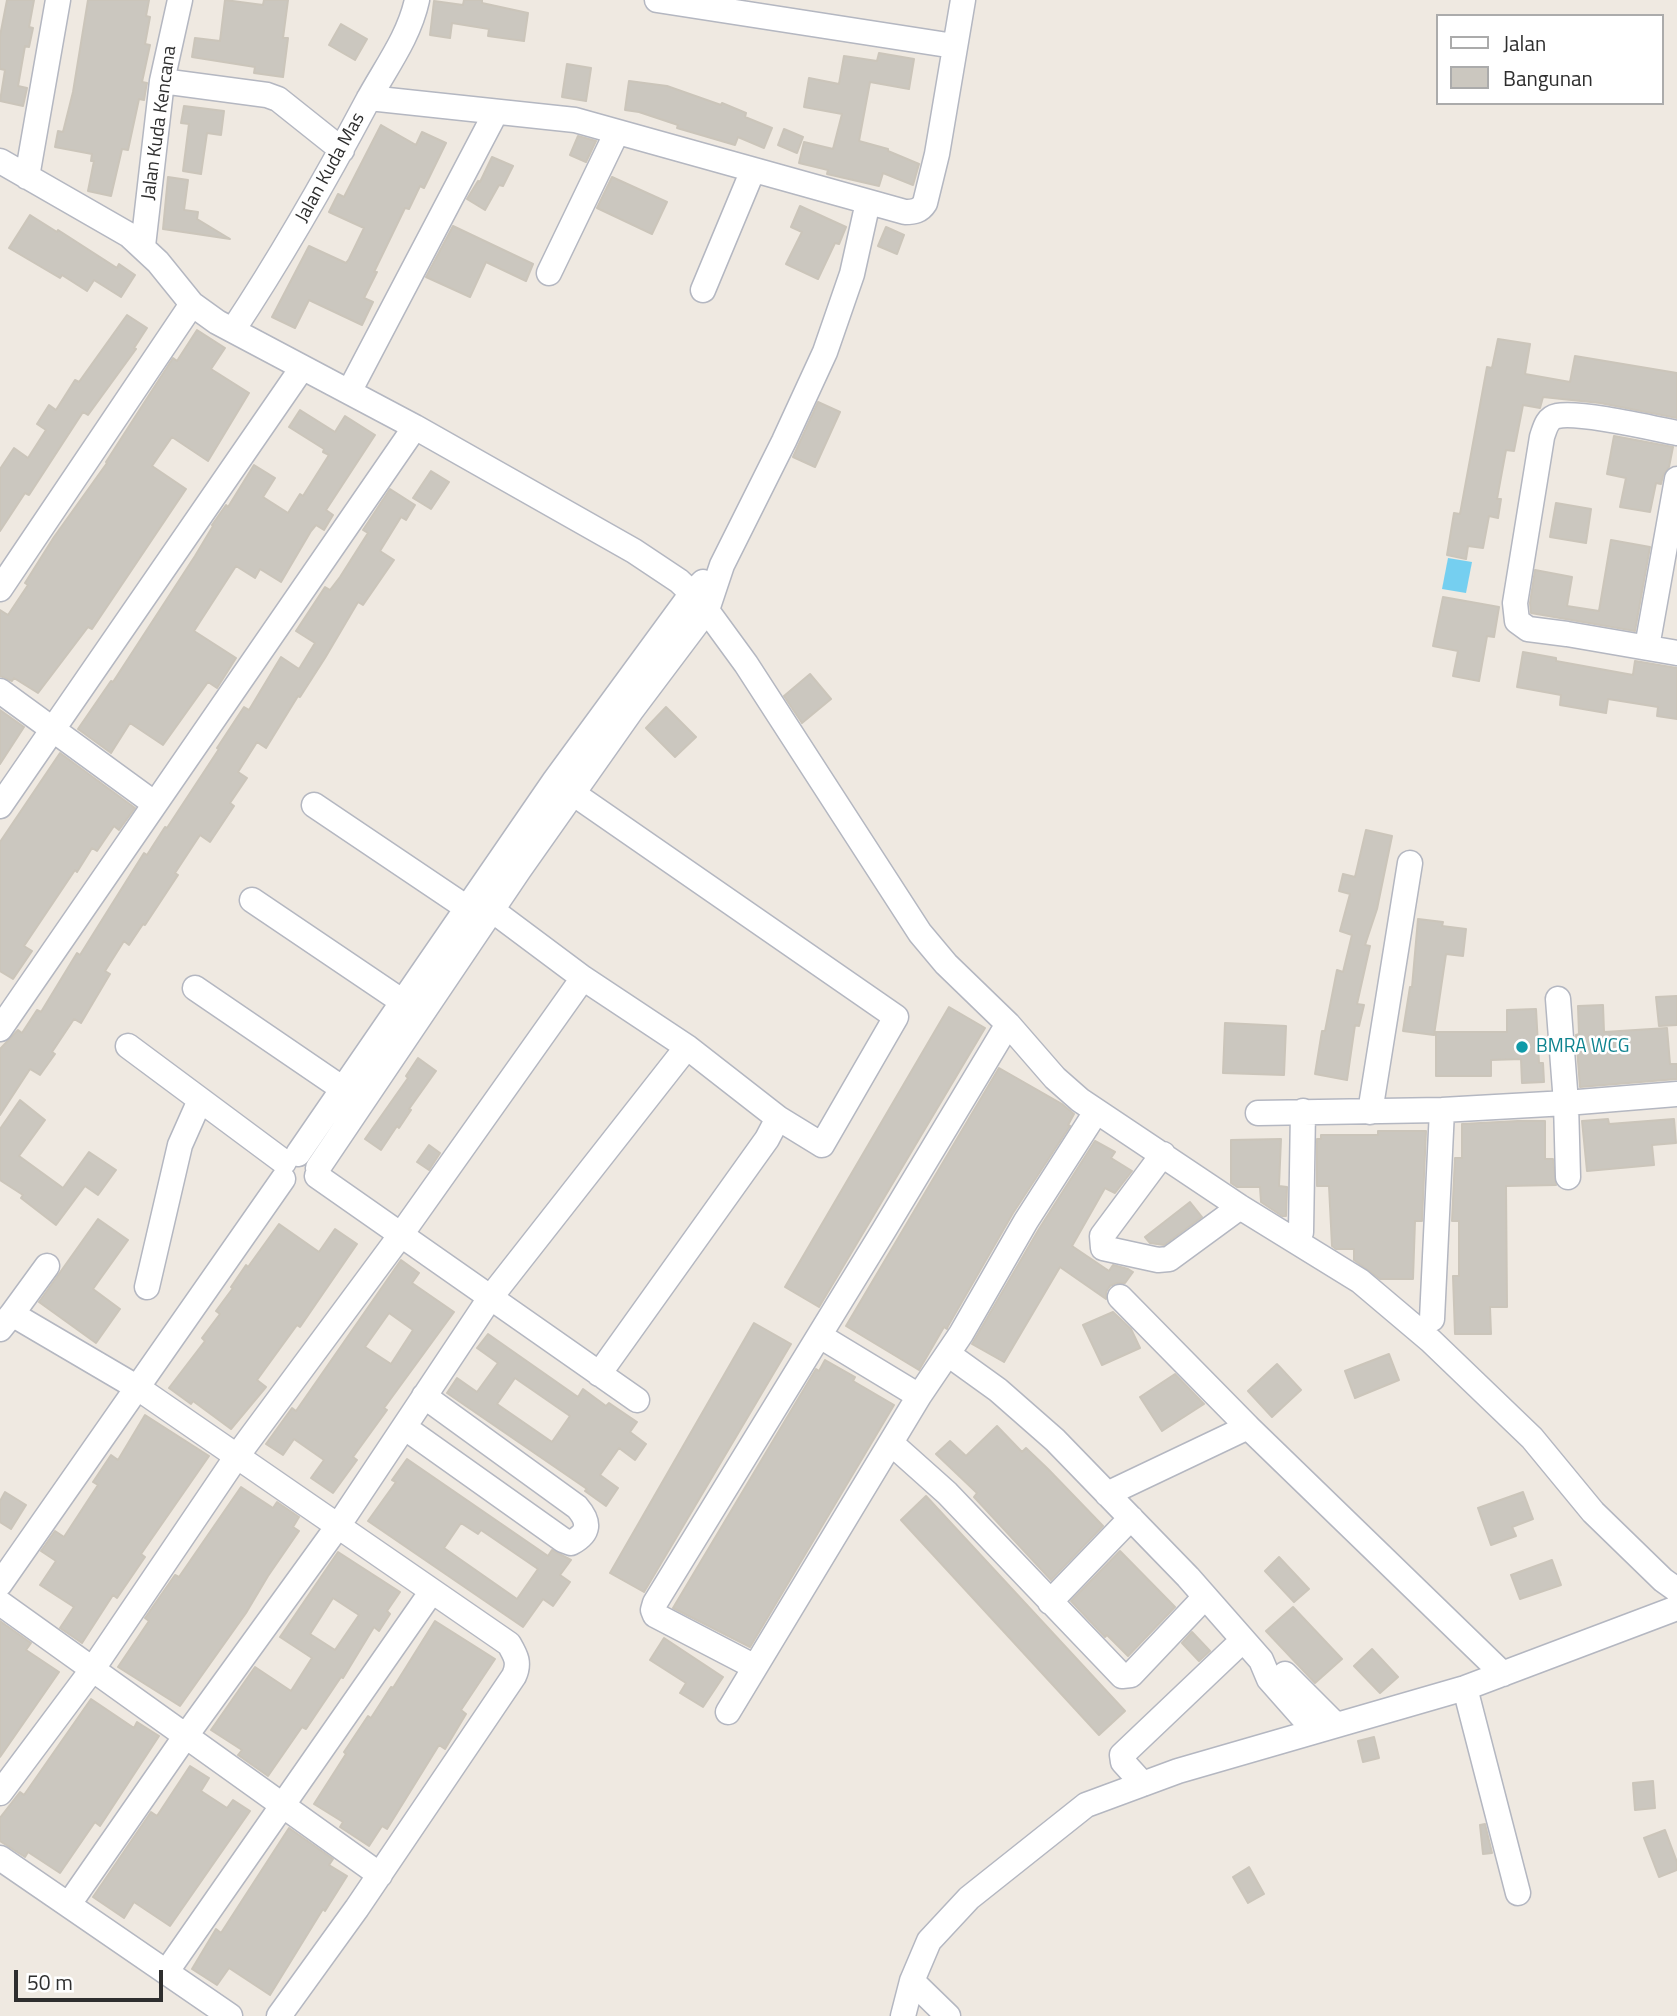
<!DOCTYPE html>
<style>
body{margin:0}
#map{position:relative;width:1677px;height:2016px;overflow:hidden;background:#efe9e1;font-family:"Titillium Web",sans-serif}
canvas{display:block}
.legend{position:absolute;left:1436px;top:14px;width:228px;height:91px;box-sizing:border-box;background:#fff;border:2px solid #ababab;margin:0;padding:9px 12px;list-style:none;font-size:21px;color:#2e2e2e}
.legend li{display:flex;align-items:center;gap:14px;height:35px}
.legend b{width:35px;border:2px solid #ababab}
.scale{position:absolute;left:14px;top:1970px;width:149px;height:32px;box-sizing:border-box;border:4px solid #2e2e2e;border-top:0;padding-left:9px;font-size:21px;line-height:24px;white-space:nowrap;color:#2e2e2e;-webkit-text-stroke:5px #fff;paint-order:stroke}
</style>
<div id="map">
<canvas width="1677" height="2016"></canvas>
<ul class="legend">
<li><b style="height:9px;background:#fff"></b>Jalan</li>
<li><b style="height:19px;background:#cbc7bf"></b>Bangunan</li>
</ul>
<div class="scale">50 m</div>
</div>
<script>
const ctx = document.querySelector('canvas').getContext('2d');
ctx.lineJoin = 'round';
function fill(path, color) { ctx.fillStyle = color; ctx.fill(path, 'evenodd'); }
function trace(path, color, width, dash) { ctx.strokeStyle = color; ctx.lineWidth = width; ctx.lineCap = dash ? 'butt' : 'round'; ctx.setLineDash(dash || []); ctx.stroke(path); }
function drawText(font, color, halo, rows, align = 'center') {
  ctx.font = font + ' "Titillium Web",sans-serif'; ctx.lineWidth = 5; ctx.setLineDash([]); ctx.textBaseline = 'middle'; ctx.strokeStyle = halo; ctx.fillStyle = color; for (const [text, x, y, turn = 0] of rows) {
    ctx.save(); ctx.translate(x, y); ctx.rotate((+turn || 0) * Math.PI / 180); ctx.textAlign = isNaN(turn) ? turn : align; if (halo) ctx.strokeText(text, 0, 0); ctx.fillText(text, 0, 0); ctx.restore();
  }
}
fill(new Path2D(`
 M1448 558 1472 562 1466 593 1442 589Z`), '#75cff0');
const building = new Path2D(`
 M7 0H34L29 27 33 28 29 47 25 46 18 86 27 88 23 106 0 101 5 70 0 69V36Z
 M88 0H149L146 16 150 17 145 44 150 45 142 82 147 83 146 88 144 100 139 99 128 150 122 149 111 196 88 191 94 161H91L92 154 55 147 58 131 63 132 73 92Z
 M225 0 263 5 264 0H288L283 38H288L283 77 254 73 255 67 192 57 195 38 220 41Z
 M464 0H482V3L528 13 524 41 488 36 489 29 452 23 450 38 430 35 434 1 463 5Z
 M341 24 367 39 355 60 329 45Z
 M879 53 914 59 909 89 870 82 859 141 888 149V151L919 164 913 185 883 173 879 186 827 174 828 170 799 163 804 142 833 149 842 114 804 107 809 78 839 84 844 56 877 61Z
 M567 64 591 68 586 101 562 97Z
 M629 81 667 86 721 105 722 103 746 113 745 117 772 128 764 148 738 137 735 145 677 128 678 125 639 112 625 110Z
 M184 106 224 111 221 135 207 133 201 174 183 171 189 124 181 123Z
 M381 125 416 145 422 132 446 143 424 188 420 186 409 209 405 208 374 272H377L364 298 373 302 362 325 309 300 295 328 272 317 309 246 346 263 349 259 364 228 329 212 338 194 344 197Z
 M784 129 803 137 797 153 778 145Z
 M578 136 596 141 586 162 570 155Z
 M492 157 513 166 503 186 499 185 485 210 467 199 478 181 480 182Z
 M168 177 188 180 184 210 198 212 197 219 230 239 163 229Z
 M612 177 667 202 652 234 597 208Z
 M800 206 846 227 839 244 835 243 818 279 786 264 802 232 791 227Z
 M30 215 57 232 58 230 117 268 119 264 135 275 121 297 94 280 87 291 62 275 60 278 9 248Z
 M453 226 533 264 526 281 486 262 470 297 426 277Z
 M886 227 904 235 897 254 878 246Z
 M127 315 147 328 134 348 136 349 88 415 83 412 29 495 25 493 0 531V469L14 448 28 458 46 430 37 424 49 405 56 410 75 380 79 382Z
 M197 330 225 348 211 369 249 393 208 461 172 437 152 466 186 489 92 629 88 627 38 693 14 678 12 681 0 676V610L8 615 28 585 25 583 54 537 107 463 106 462 173 358 177 361Z
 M1498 339 1530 344 1525 374 1570 382 1575 356 1677 373V418L1600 403 1543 397 1540 408 1523 405 1514 451 1506 450 1497 499H1501L1498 518 1489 516 1483 548 1468 546 1466 559 1447 555 1454 513 1460 514 1487 367 1492 368Z
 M818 402 840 412 815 467 793 457Z
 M300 410 335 432 345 416 375 435 326 510 333 515 324 530 316 525 311 531 281 582 260 569 255 578 236 566 194 631 236 658 217 688 208 682 163 745 130 723 111 753 78 729 111 681 113 682 195 556 213 526 212 525 226 505 228 507 254 465 275 478 263 497 288 513 300 494 303 496 329 455 323 452 324 449 289 427Z
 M1614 436 1673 447 1669 467 1663 476 1661 484 1656 483 1650 512 1620 507 1626 478 1607 474Z
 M431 471 449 482 431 509 413 498Z
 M390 489 415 505 406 520 401 517 380 551 394 560 363 605 358 602 325 658 300 697 298 696 266 748 257 742 238 772 247 778 230 803 234 806 210 842 200 835 175 873 178 875 145 925 143 924 129 945 124 941 105 971 110 974 81 1023 74 1019 52 1052 55 1054 40 1075 30 1069 0 1115V1049L18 1030 22 1033 37 1010 41 1012 77 953 80 955 144 853 147 855 165 827 167 828 219 749 217 748 244 707 249 710 281 657 299 669 315 643 296 631 325 587 330 590 340 577 368 533 363 530Z
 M1556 503 1591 509 1586 543 1550 537Z
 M1611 540 1650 547 1635 631 1531 613 1530 603 1535 570 1572 577 1567 606 1599 611Z
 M1443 597 1499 607 1494 637 1487 636 1479 681 1453 676 1458 651 1433 646Z
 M1523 652 1556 658V661L1633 675 1635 661 1677 668V719L1657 716 1658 707 1608 699 1606 713 1560 705 1561 695 1517 687Z
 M810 674 831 699 802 723 784 696Z
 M666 707 696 737 675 757 646 728Z
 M0 710 24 727 0 764Z
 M60 753 135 808 119 830 114 826 97 851 92 848 77 872 75 870 24 946 32 951 13 979 0 971V842Z
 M1366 830 1392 836 1377 909 1365 945 1370 946 1357 1004 1364 1005 1359 1026 1355 1025 1347 1080 1315 1074 1322 1031H1325L1337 970 1343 972 1352 935 1340 931 1350 894 1339 891 1343 874 1355 877Z
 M1418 919 1443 922 1442 926 1466 929 1463 956 1446 954 1434 1035 1403 1031 1410 987H1412Z
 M1677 996V1025L1659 1026 1656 997Z
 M1603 1005 1604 1032 1667 1028 1670 1064H1677V1079L1580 1087 1576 1035 1579 1034 1578 1006Z
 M949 1007 985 1028 819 1307 785 1287Z
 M1536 1009 1539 1063H1543L1544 1082 1522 1083 1521 1059 1491 1060V1076H1436V1032H1507V1010Z
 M1225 1023 1286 1026 1284 1075 1223 1073Z
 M418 1058 436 1071 409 1109 411 1110 399 1128 397 1126 381 1150 365 1139 408 1078 406 1076Z
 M999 1068 1062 1104 1074 1114 1068 1125 1070 1126 1013 1213 948 1326 947 1329 944 1327 919 1370 846 1326Z
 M20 1100 45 1120 19 1156 63 1188 89 1152 116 1170 98 1195 85 1186 56 1225 21 1198 23 1195 0 1180V1129Z
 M1608 1119 1609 1124 1674 1119 1676 1143 1652 1145 1654 1165 1587 1171 1582 1121Z
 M1518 1121H1545V1159H1553L1556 1185 1506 1186 1507 1307H1490L1491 1334H1455L1453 1276H1459V1221H1452L1455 1158H1462V1124Z
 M1378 1131H1426L1422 1221H1415L1413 1279H1380L1354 1260V1249H1336L1332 1246 1329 1186H1317V1139H1321V1135H1378Z
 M1281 1139 1279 1186 1287 1187 1286 1216H1282L1261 1202 1260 1187H1237L1231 1183V1140Z
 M1095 1141 1115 1152 1111 1158 1132 1171 1115 1193 1105 1188 1072 1246 1109 1271 1113 1265 1128 1269 1133 1272 1125 1283H1117L1110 1286 1106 1292V1299L1060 1267 1004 1362 972 1344 1039 1229Z
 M429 1145 440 1153 429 1170 417 1162Z
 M1190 1202 1202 1217 1164 1245 1150 1243 1145 1237Z
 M98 1219 128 1240 93 1289 120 1309 96 1343 39 1302Z
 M279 1224 319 1252 335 1229 357 1244 300 1327 297 1325 257 1380 266 1387 231 1429 193 1401 191 1404 169 1388 205 1341 202 1338 220 1314 216 1311 233 1288 231 1287 246 1265 248 1267Z
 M401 1260 419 1273 412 1283 454 1312 384 1408 387 1410 353 1457 357 1460 333 1493 311 1478 324 1460 294 1439 283 1455 266 1444 292 1408 296 1411ZM389 1313 413 1330 391 1364 365 1347Z
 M1113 1312 1131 1329 1140 1348 1102 1365 1083 1325Z
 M754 1323 791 1344 644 1592 610 1573Z
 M488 1334 578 1397 583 1389 606 1406 609 1403 637 1422 630 1432 646 1444 635 1460 619 1448 600 1475 618 1488 606 1506 585 1491 587 1489 447 1393 457 1378 477 1392 498 1363 477 1348ZM515 1378 570 1416 552 1442 497 1404Z
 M1389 1354 1399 1380 1355 1398 1345 1371Z
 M825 1360 855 1377 853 1381 894 1405 750 1647 673 1608 816 1369 819 1371Z
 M1277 1364 1301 1390 1272 1417 1248 1391Z
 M1175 1374 1204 1404 1162 1431 1140 1397Z
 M145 1415 209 1456 141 1554 145 1557 117 1598 113 1595 82 1643 60 1628 74 1607 40 1585 56 1561 41 1551 55 1531 64 1537 98 1485 93 1482 111 1455 118 1460Z
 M997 1426 1022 1452 1026 1448 1048 1469 1103 1526 1051 1580 974 1497 977 1493 936 1454 950 1441 966 1456Z
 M407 1459 548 1556 552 1550 571 1560 560 1575 570 1582 553 1606 543 1599 523 1627 368 1521 396 1482 392 1480ZM461 1523 478 1534 481 1530 538 1569 517 1599 444 1548Z
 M241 1487 273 1508 277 1502 299 1517 293 1527 299 1531 268 1576 246 1613 180 1706 118 1667 149 1621 145 1618 175 1575 179 1577Z
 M5 1492 26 1505 11 1529 0 1522V1501Z
 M1523 1492 1533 1519 1512 1527 1516 1536 1491 1545 1478 1508Z
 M926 1496 1125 1711 1099 1735 901 1520Z
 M1120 1551 1175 1607 1128 1656 1107 1635 1105 1637 1071 1601Z
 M338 1552 400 1592 387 1611 390 1614 379 1631 374 1627 343 1678 341 1677 306 1729 302 1727 268 1776 238 1755 242 1750 211 1730 255 1667 291 1691 312 1658 280 1637ZM333 1598 359 1615 335 1650 310 1634Z
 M1279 1557 1309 1589 1294 1602 1265 1571Z
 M1552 1560 1561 1585 1520 1599 1511 1575Z
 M1293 1607 1342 1659 1315 1683 1266 1631Z
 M0 1621 31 1643 26 1650 59 1672 0 1757Z
 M435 1621 495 1659 461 1710 466 1714 445 1749 439 1745 387 1829 382 1826 369 1846 340 1827 343 1822 314 1804 346 1754 344 1752 368 1716 371 1718 391 1687 393 1688Z
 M1192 1632 1210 1651 1199 1661 1182 1643Z
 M664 1638 723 1677 703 1707 680 1693 686 1683 650 1660Z
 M1372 1649 1398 1677 1380 1693 1354 1666Z
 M91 1699 134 1728 137 1722 159 1736 100 1826 95 1822 60 1873 28 1852 25 1857 0 1841V1818L20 1792 24 1795Z
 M1374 1737 1379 1758 1363 1762 1358 1741Z
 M190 1766 209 1778 201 1791 227 1808 233 1800 250 1811 170 1926 134 1902 124 1918 93 1897 151 1812 157 1816Z
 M1653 1781 1655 1808 1635 1810 1633 1783Z
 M1485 1824 1492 1853 1483 1854 1480 1825Z
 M289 1828 333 1859 329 1865 347 1876 325 1911 323 1909 270 1995 229 1968 217 1985 192 1969 216 1929 221 1933Z
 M1665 1830 1677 1862V1870L1659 1877 1644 1838Z
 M1249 1867 1264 1894 1248 1903 1233 1877Z`);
fill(building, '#cbc7bf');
trace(building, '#cbc5ba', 2);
const minor = new Path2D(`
 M657 0 954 46
 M162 81 267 95 278 99 342 150
 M369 98 575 120 905 212C914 212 920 211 925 203L937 154 963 0
 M0 161 129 235 158 262 192 304 217 322 415 427 634 551 679 581 700 601 746 664 920 933 946 964 1008 1024 1055 1078 1080 1100 1240 1207 1360 1281 1431 1341 1532 1438 1593 1512 1663 1580 1677 1590
 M27 177 58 0
 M143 246 162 81 180 0
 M549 273 617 132
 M703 290 753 170
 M233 330C282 256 326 179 368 100 386 67 409 37 417 0
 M349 392 496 112
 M1677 433C1652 428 1579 411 1557 416 1547 418 1545 428 1542 437L1515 603 1517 621 1528 629 1567 634 1677 653
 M0 589 192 304
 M1647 647 1677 479
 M0 691 155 804
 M561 785 896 1017 822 1145 778 1118
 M314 805 467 908
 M0 806 302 368
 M252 900 403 1002
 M492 910 583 978 687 1047 778 1118 767 1139 599 1374
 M195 988 343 1089
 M1558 999 1566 1103 1568 1177
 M0 1029 415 427
 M128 1046 284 1162
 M1370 1112 1410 863
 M1258 1113 1442 1110 1566 1103 1677 1094
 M298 1154 555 780 692 593 703 582
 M1163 1154 1102 1236 1103 1248 1158 1260 1169 1259 1240 1207
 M318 1168 519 870 631 711 707 610 722 565 784 441 825 352 852 274 868 202
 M317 1176 637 1400
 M1301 1232 1303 1111
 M147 1287 180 1145 200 1100
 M1120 1297 1248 1427 1503 1674
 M12 1314 47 1266
 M1432 1319 1442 1110
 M0 1329 12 1314 138 1388 509 1644C516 1656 520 1663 514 1676L357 1908 279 2016
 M948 1354 998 1390 1055 1440 1188 1577 1261 1660 1269 1679 1315 1731
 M919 1396 961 1334 1026 1221 1096 1112
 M404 1427 563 1540 571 1543C590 1533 590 1522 577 1507L424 1396
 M891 1443 947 1493 1122 1676 1131 1675 1204 1598
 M1107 1494 1248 1427
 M0 1584 283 1179
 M1050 1602 1131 1518
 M0 1603 380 1875
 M755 1667 655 1615 653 1610 655 1603 884 1230 1008 1024
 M1285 1674 1336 1725
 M1465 1688 1518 1893
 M728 1712 919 1396 820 1336
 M1143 1784 1123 1762 1122 1755 1243 1640
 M0 1793 92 1670 237 1456 400 1236 583 978
 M0 1858 230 2016
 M69 1904 185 1737 338 1526 490 1298 687 1047
 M167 1971 432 1591
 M912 1981 948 2016
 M903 2016 912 1981 929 1941 969 1898 1086 1805 1178 1771 1465 1688 1677 1608`);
trace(minor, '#b4b7c1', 27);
trace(minor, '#fff', 24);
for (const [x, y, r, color] of [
 [1522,1047,7,"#0f9aa8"]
]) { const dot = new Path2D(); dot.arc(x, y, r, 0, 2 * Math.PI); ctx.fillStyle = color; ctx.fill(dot); trace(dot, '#fff', 2.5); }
drawText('19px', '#2e2e2e', '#fff', [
 ["Jalan Kuda Kencana",160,123,-82],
 ["Jalan Kuda Mas",331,168,-61]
]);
drawText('19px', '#0d838f', '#fff', [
 ["BMRA WCG",1536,1047]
], 'left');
</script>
